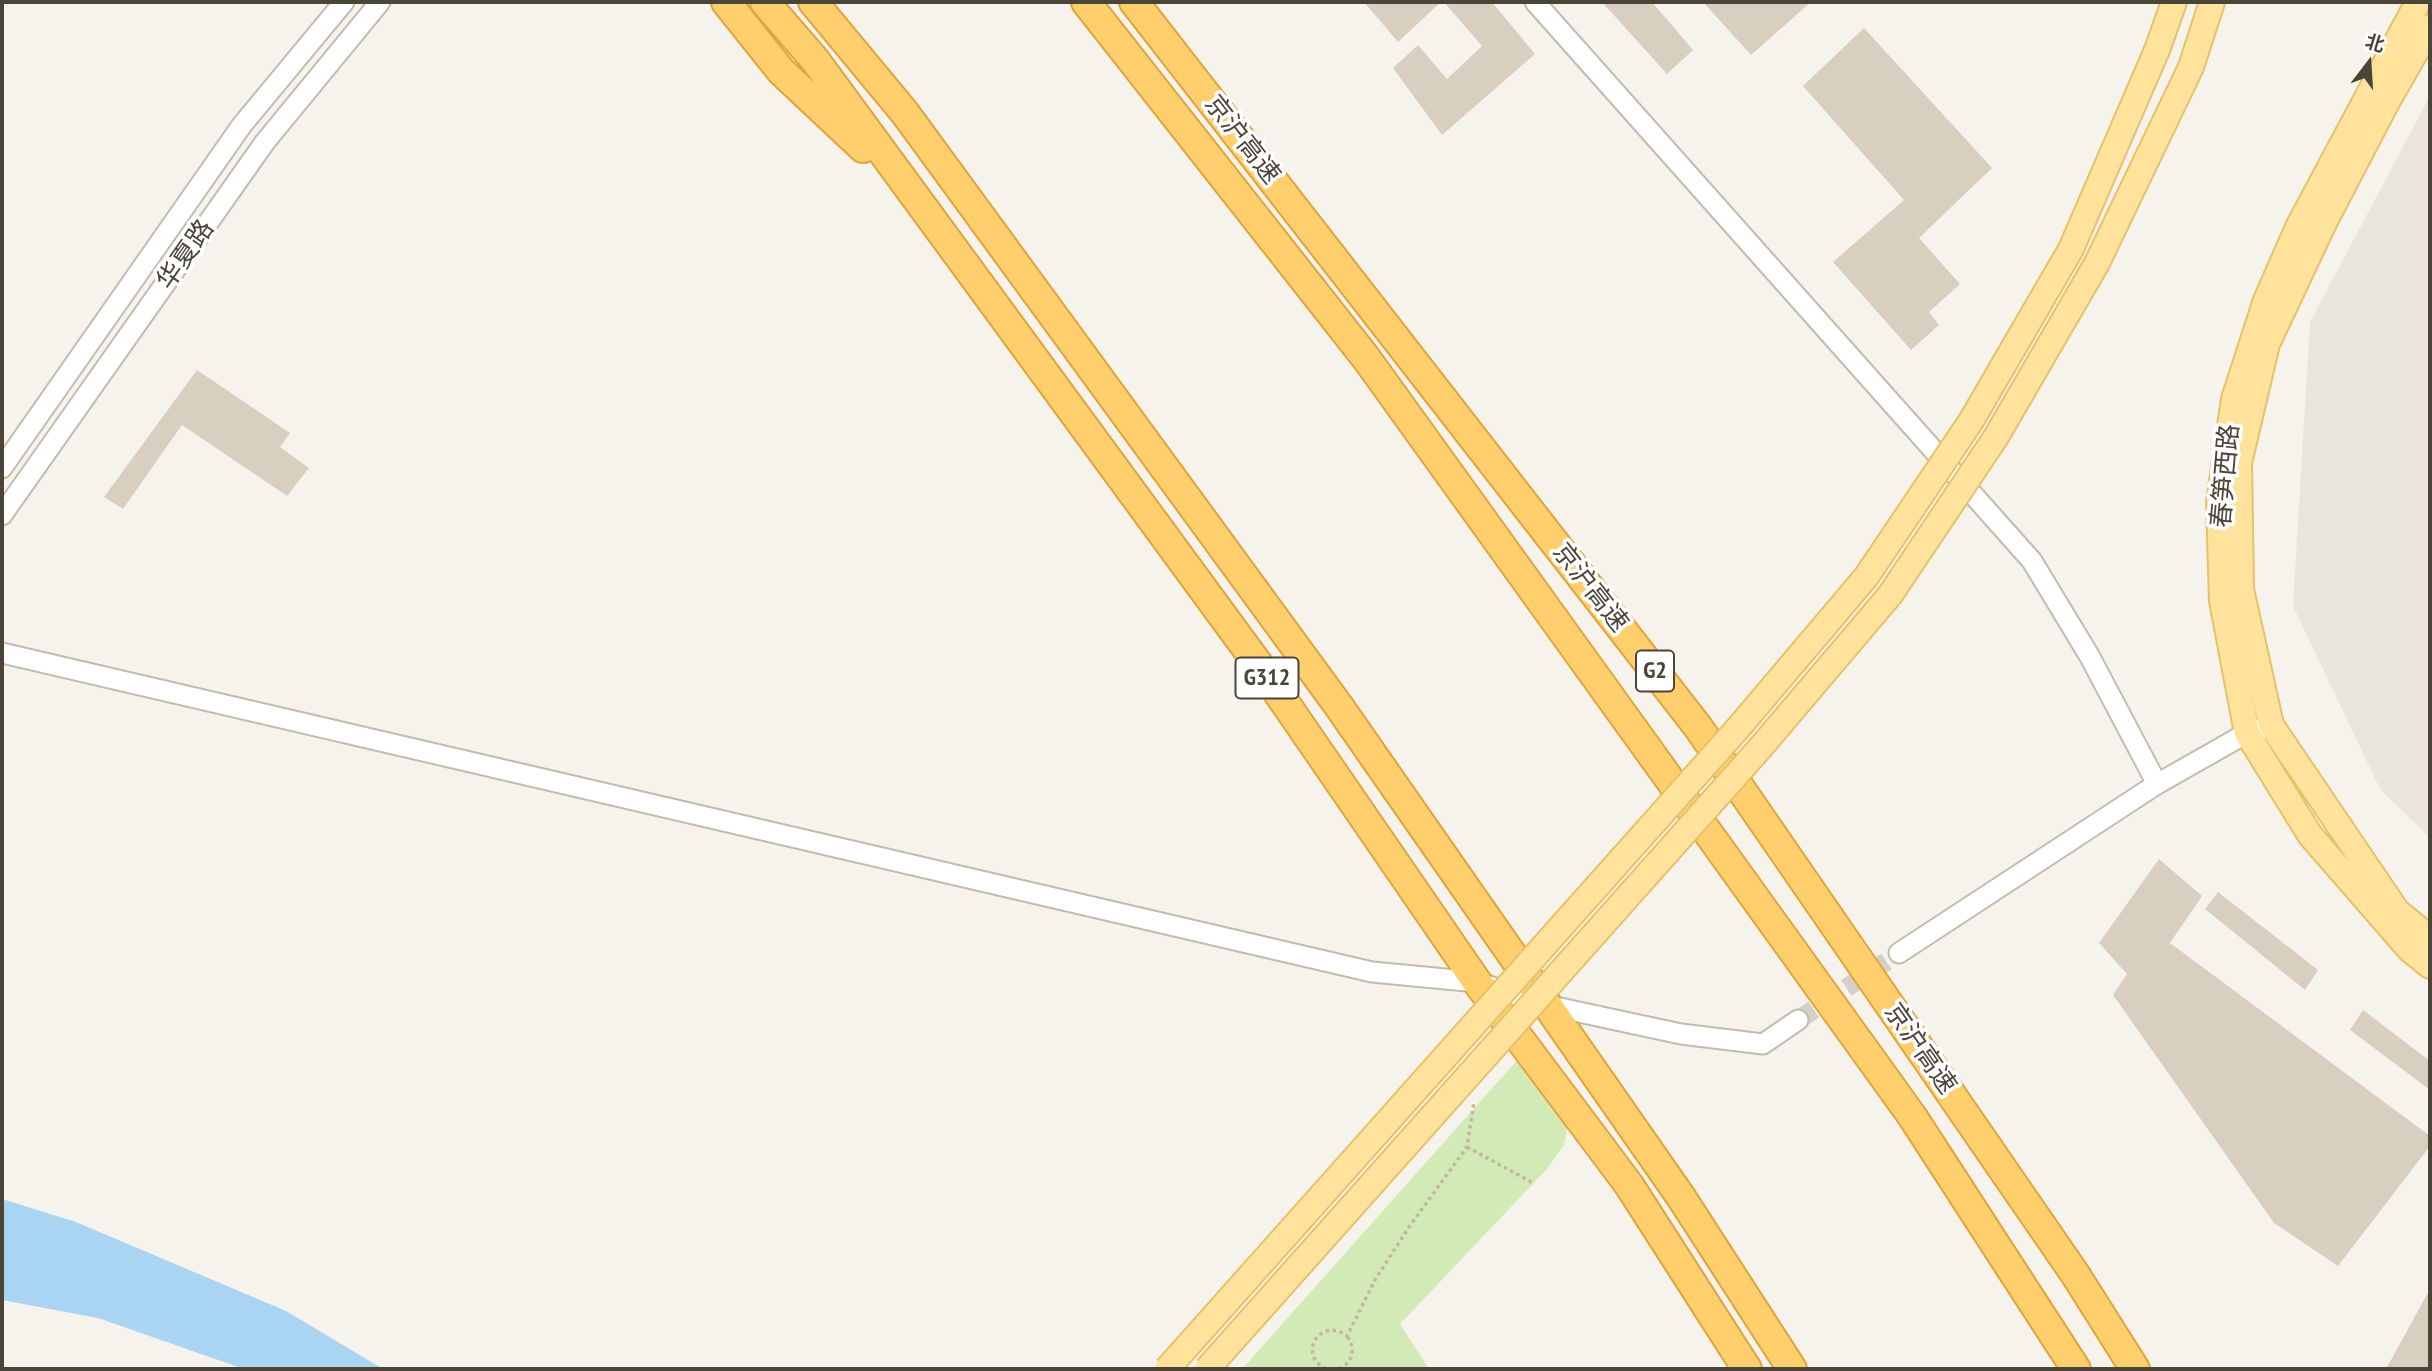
<!DOCTYPE html>
<meta charset="utf-8">
<style>
body{margin:0}
#map{position:relative;width:2432px;height:1371px;overflow:hidden;background:#f6f3ec;font-family:"PT Sans Narrow","Noto Sans SC",sans-serif}
canvas{display:block}
.frame{position:absolute;inset:0;border:4px solid #4b4439;pointer-events:none}
.north{position:absolute;left:2334px;top:28px;width:70px;height:70px;-webkit-text-stroke:5px #fff;paint-order:stroke;rotate:17deg;font-size:19px;font-weight:700;line-height:28px;text-align:center;color:#4b4439}
.north::after{content:'';display:block;margin:auto;width:24px;height:32px;background:#4b4439;clip-path:polygon(50% 0,100% 100%,50% 72%,0 100%)}
</style>
<div id="map">
<canvas width="2432" height="1371"></canvas>
<div class="frame"></div>
<div class="north">北</div>
</div>
<script>
const ctx = document.querySelector('canvas').getContext('2d');
ctx.lineJoin = 'round';
function fill(path, color) { ctx.fillStyle = color; ctx.fill(path, 'evenodd'); }
function trace(path, color, width, dash) { ctx.strokeStyle = color; ctx.lineWidth = width; ctx.lineCap = dash ? 'butt' : 'round'; ctx.setLineDash(dash || []); ctx.stroke(path); }
function drawText(font, color, halo, rows, align = 'center') {
  ctx.font = font + ' "PT Sans Narrow","Noto Sans SC",sans-serif'; ctx.lineWidth = 7; ctx.setLineDash([]); ctx.textBaseline = 'middle'; ctx.strokeStyle = halo; ctx.fillStyle = color; for (const [text, x, y, turn = 0] of rows) {
    ctx.save(); ctx.translate(x, y); ctx.rotate((+turn || 0) * Math.PI / 180); ctx.textAlign = isNaN(turn) ? turn : align; if (halo) ctx.strokeText(text, 0, 0); ctx.fillText(text, 0, 0); ctx.restore();
  }
}
fill(new Path2D(`
 M2430 96V838L2380 789 2293 606 2310 322Z`), '#eae5da');
fill(new Path2D(`
 M1520 1057 1568 1125 1564 1145 1547 1169 1400 1324 1429 1369H1242Z`), '#d2eab5');
fill(new Path2D(`
 M2 1199 76 1222 286 1311 383 1369H244L98 1318 2 1300Z`), '#a9d4f2');
fill(new Path2D(`
 M1364 2H1441L1398 42Z
 M1444 2H1492L1535 54 1442 135 1393 68 1418 45 1447 79 1482 46Z
 M1602 2H1652L1693 50 1667 74Z
 M1703 2H1811L1751 55Z
 M1864 28 1992 168 1919 238 1960 284 1929 312 1939 325 1911 350 1833 262 1904 200 1803 86Z
 M197 370 290 433 280 447 309 468 287 496 182 425 123 509 104 497Z
 M2159 859 2202 896 2170 943 2430 1136V1146L2338 1266 2274 1223 2113 995 2127 974 2099 943Z
 M2218 892 2318 970 2305 990 2205 909Z
 M2363 1010 2430 1061V1090L2350 1030Z
 M2430 1289V1369H2386Z`), '#d8cfc1');
trace(new Path2D(`
 M1798 1020 1899 953`), '#d4d0c8', 19, [19, 10]);
const minor = new Path2D(`
 M1535 2 2032 561 2090 657 2157 784
 M2 468 242 125 344 2
 M2 515 265 142 380 2
 M2 653 1372 972 1477 982 1546 1005 1681 1034 1763 1044 1798 1020
 M1899 953 2157 784 2247 733 2261 729`);
const major = new Path2D(`
 M2418 2 2298 227 2266 300 2234 399 2219 502 2222 601 2247 733 2310 835 2410 950 2430 966
 M2430 27 2387 102 2324 223 2267 344 2239 463 2241 589 2271 725 2397 911 2430 938
 M2157 50 2174 2
 M2191 67 2212 2`);
const highway = new Path2D(`
 M726 2 781 71 863 148
 M765 2 815 60 1261 668 1477 982 1629 1185 1747 1369
 M813 2 905 113 1338 705 1681 1197 1792 1369
 M1086 2 1366 358 1912 1116 2076 1369
 M1134 2 1698 727 2075 1274 2135 1369`);
trace(minor, '#c2bbae', 23);
trace(major, '#e6c16a', 28);
trace(highway, '#e0a43c', 32);
trace(new Path2D(`
 M1467 1147 1533 1183
 M1326 1369C1296 1354 1321 1316 1347 1336L1375 1280 1409 1227 1467 1147 1474 1102
 M1339 1369C1353 1362 1356 1349 1347 1336`), '#c4b79f', 3.5, [3.5, 3.5]);
trace(minor, '#fff', 19);
trace(major, '#ffe39c', 24);
trace(highway, '#ffcf6e', 28);
const majorBridge = new Path2D(`
 M1167 1369 1739 727 1866 577 1971 421 2071 249 2157 50
 M1207 1369 1761 747 1890 595 1996 437 2097 263 2191 67`);
trace(majorBridge, '#e6c16a', 28, []);
trace(majorBridge, '#ffe39c', 24);
for (const [x, y, w] of [
 [1655,671,38],
 [1267,678,63]
]) { const box = new Path2D(); box.roundRect(x - w / 2, y - 20.5, w, 41, 5); ctx.fillStyle = '#fff'; ctx.fill(box); trace(box, '#4b4439', 2); }
drawText('bold 24px', '#4b4439', null, [
 ["G2",1655,671],
 ["G312",1267,678]
]);
drawText('26px', '#4b4439', '#fff', [
 ["京沪高速",1242,140,52],
 ["华夏路",186,255,-55],
 ["春笋西路",2226,476,-85],
 ["京沪高速",1590,588,52],
 ["京沪高速",1920,1049,55]
]);
</script>
